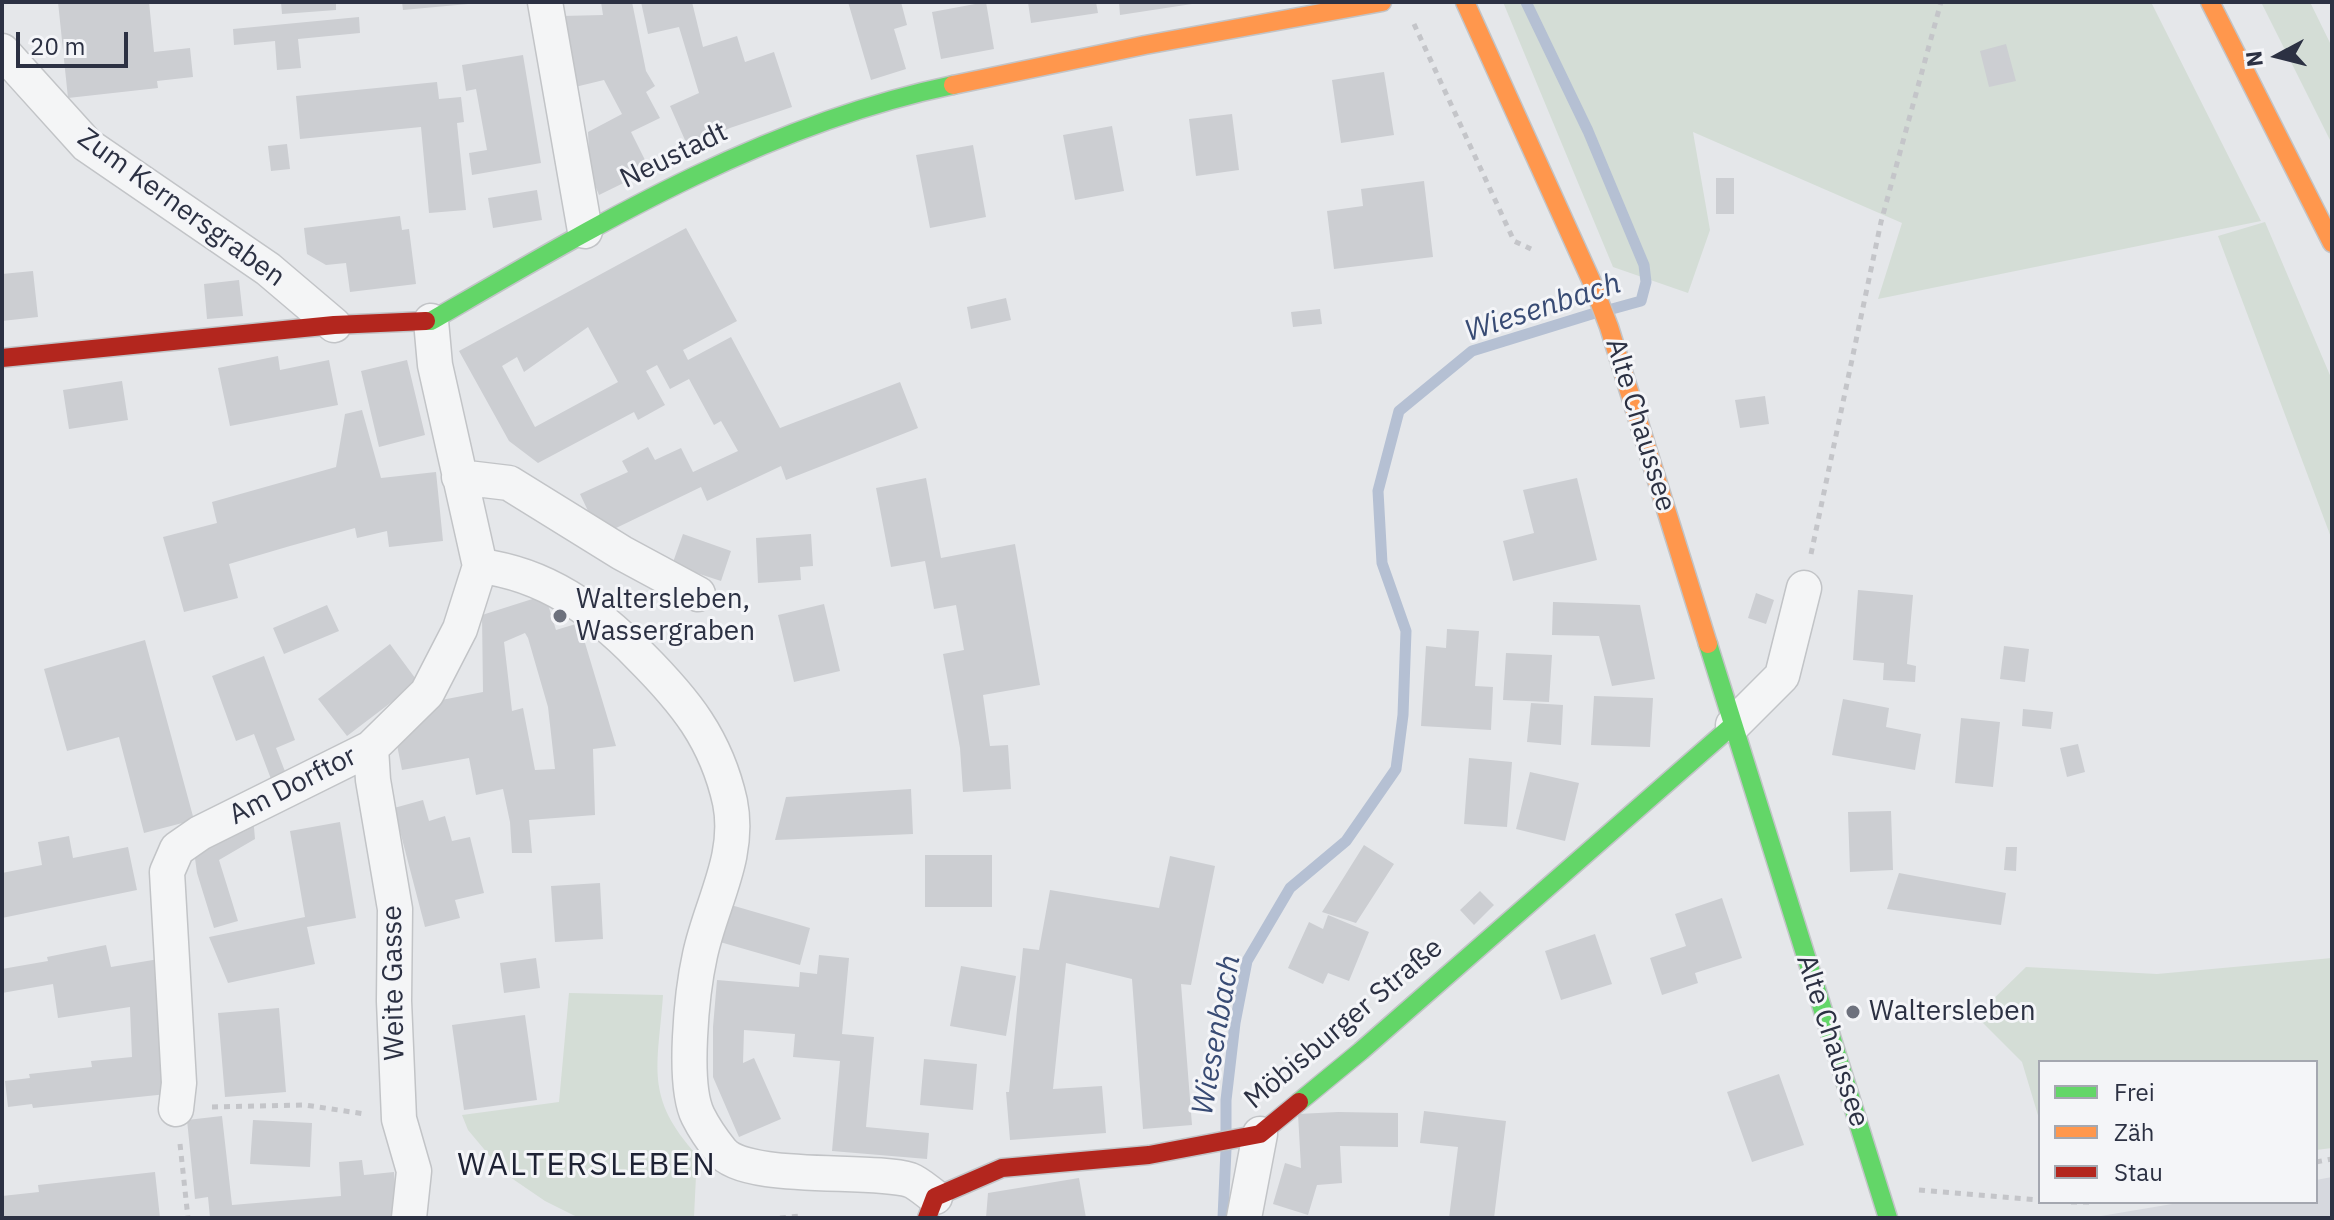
<!DOCTYPE html>
<meta charset="utf-8">
<style>
body{margin:0}
#map{position:relative;width:2334px;height:1220px;overflow:hidden;background:#e5e7ea;font-family:"IBM Plex Sans",sans-serif}
canvas{display:block}
.frame{position:absolute;inset:0;border:4px solid #2c3143;pointer-events:none}
.legend{position:absolute;left:2038px;top:1060px;width:280px;height:144px;box-sizing:border-box;background:#f4f5f8;border:2px solid #a4a7b0;margin:0;padding:10px 14px;list-style:none;font-size:24px;color:#2c3143}
.legend li{display:flex;align-items:center;gap:16px;height:40px}
.legend b{width:40px;border:2px solid #a4a7b0}
.north{position:absolute;left:2238px;top:16px;width:80px;height:80px;-webkit-text-stroke:6px #f4f5f8;paint-order:stroke;rotate:263deg;font-size:22px;font-weight:700;line-height:32px;text-align:center;color:#2c3143}
.north::after{content:'';display:block;margin:auto;width:28px;height:36px;background:#2c3143;clip-path:polygon(50% 0,100% 100%,50% 72%,0 100%)}
.scale{position:absolute;left:16px;top:32px;width:112px;height:36px;box-sizing:border-box;border:4px solid #2c3143;border-top:0;padding-left:10px;font-size:24px;line-height:28px;white-space:nowrap;color:#2c3143;-webkit-text-stroke:6px #f4f5f8;paint-order:stroke}
</style>
<div id="map">
<canvas width="2334" height="1220"></canvas>
<div class="frame"></div>
<ul class="legend">
<li><b style="height:10px;background:#63d668"></b>Frei</li>
<li><b style="height:10px;background:#ff974d"></b>Zäh</li>
<li><b style="height:10px;background:#b3261e"></b>Stau</li>
</ul>
<div class="north">N</div>
<div class="scale">20 m</div>
</div>
<script>
const ctx = document.querySelector('canvas').getContext('2d');
ctx.lineJoin = 'round';
function fill(path, color) { ctx.fillStyle = color; ctx.fill(path, 'evenodd'); }
function trace(path, color, width, dash) { ctx.strokeStyle = color; ctx.lineWidth = width; ctx.lineCap = dash ? 'butt' : 'round'; ctx.setLineDash(dash || []); ctx.stroke(path); }
function drawText(font, color, halo, rows, align = 'center') {
  ctx.font = font + ' "IBM Plex Sans",sans-serif'; ctx.lineWidth = 6; ctx.setLineDash([]); ctx.textBaseline = 'middle'; ctx.strokeStyle = halo; ctx.fillStyle = color; for (const [text, x, y, turn = 0] of rows) {
    ctx.save(); ctx.translate(x, y); ctx.rotate((+turn || 0) * Math.PI / 180); ctx.textAlign = isNaN(turn) ? turn : align; if (halo) ctx.strokeText(text, 0, 0); ctx.fillText(text, 0, 0); ctx.restore();
  }
}
fill(new Path2D(`
 M2332 1177V1218H2089L2184 1202H2316V1180Z`), '#d6d8de');
fill(new Path2D(`
 M1503 2H2151L2261 221 1878 299 1902 223 1693 132 1710 230 1688 293 1613 267Z
 M2261 2H2310L2332 47V144Z
 M2265 222 2332 380V540L2218 236Z
 M2332 958V1148L2316 1150V1062H2040V1122L2022 1062 1976 1016 2026 967 2157 974Z
 M569 993 663 995C658 1067 644 1097 697 1155L694 1217 580 1218 573 1215 545 1201 504 1173 468 1130 462 1115 559 1102Z`), '#d4ddd6');
trace(new Path2D(`
 M1526 2 1588 131 1644 265 1646 282 1641 301 1612 309
 M1226 1131V1100L1235 1023 1247 961 1290 888 1346 841 1396 769 1403 715 1406 631 1382 563 1378 491 1399 411 1472 351 1595 313
 M1223 1218 1226 1149`), '#b5c0d3', 11);
fill(new Path2D(`
 M58 2H149L154 52 190 48 193 77 157 81 158 88 68 98Z
 M281 2H336V10L282 14Z
 M402 2H468V4L403 10Z
 M601 2H632L646 71 655 86 646 92 660 118 631 132 650 170 599 195 590 173 588 132 622 114 604 80 575 87 562 16 603 15Z
 M641 2H692L703 47 737 36 745 62 774 52 792 107 730 128 688 147 670 106 699 93 679 27 648 34Z
 M848 2H901L907 25 894 29 906 69 871 80Z
 M986 2 994 49 941 59 932 12Z
 M1028 2H1096L1098 13 1031 23Z
 M1119 2H1192V4L1120 15Z
 M359 17 360 33 298 39 301 68 277 70 275 41 234 45 233 29Z
 M2006 44 2016 81 1989 87 1980 51Z
 M523 55 541 163 472 175 469 153 487 150 476 89 466 91 462 65Z
 M1384 72 1394 135 1341 143 1332 80Z
 M437 82 439 99 461 97 464 122 457 123 466 210 429 213 421 127 300 139 296 96Z
 M1232 114 1239 170 1196 176 1189 119Z
 M1112 126 1124 191 1075 200 1063 135Z
 M287 144 290 169 271 171 268 146Z
 M973 145 986 217 930 228 916 155Z
 M1716 178H1734V214H1716Z
 M1424 181 1433 257 1334 269 1327 211 1363 206 1361 189Z
 M537 190 542 220 493 228 488 198Z
 M400 216 402 230 409 229 416 284 350 292 346 263 326 265 307 254 304 228Z
 M686 228 737 321 683 350 688 360 731 337 780 428 900 382 918 428 786 480 781 466 707 501 701 487 614 529 589 513 580 494 628 472 622 461 648 447 655 460 681 448 693 472 738 451 721 421 714 425 689 379 670 389 657 365 646 371 665 405 638 420 634 412 538 463 509 441 459 351ZM588 327 618 382 535 427 502 366 517 357 524 372Z
 M33 271 38 317 2 321V274Z
 M239 280 243 316 207 319 204 284Z
 M1006 298 1011 320 971 329 967 307Z
 M1320 309 1322 324 1293 327 1291 312Z
 M278 356 280 370 329 360 338 405 230 426 218 368Z
 M407 360 425 435 379 447 361 371Z
 M122 381 128 420 69 429 63 390Z
 M1765 396 1769 424 1740 428 1735 400Z
 M362 410 381 478 436 472 443 541 389 547 387 531 357 538 355 528 290 546 229 564 238 598 184 612 163 537 217 523 212 502 336 467 345 414Z
 M926 478 941 558 1015 544 1040 685 983 695 990 746 1008 745 1011 789 963 792 960 748 943 654 964 650 956 605 934 609 925 561 891 567 876 488Z
 M1577 478 1597 560 1513 581 1503 541 1534 533 1523 490Z
 M683 534 731 551 721 581 672 565Z
 M811 534 813 566 800 567 801 580 758 583 756 538Z
 M1858 590 1913 595 1907 664 1916 666 1915 682 1883 680 1884 663 1853 660Z
 M1756 593 1774 600 1766 624 1748 618Z
 M545 595 556 630 579 623 616 746 593 749 595 815 529 820 532 853H512L510 822 503 789 476 795 469 758 402 770 397 745 431 702 483 692 482 615ZM525 633 528 638 548 707 555 769 535 770 523 708 512 711 504 642Z
 M1553 602 1640 605 1655 679 1612 686 1599 636 1552 635Z
 M824 604 840 671 794 682 778 615Z
 M327 605 339 631 284 654 273 628Z
 M1447 629 1479 631 1475 686 1493 687 1491 730 1421 726 1426 646 1446 648Z
 M145 640 194 820 144 833 119 737 67 751 44 669Z
 M390 644 418 682 347 736 318 699Z
 M2004 646 2029 649 2025 682 2000 679Z
 M1506 653 1552 655 1549 702 1503 700Z
 M264 656 295 740 276 748 286 774 271 779 254 734 236 741 212 676Z
 M1594 696 1653 698 1650 747 1591 745Z
 M1843 699 1889 708 1886 727 1921 734 1915 770 1832 755Z
 M1531 703 1563 705 1561 745 1527 742Z
 M2023 709 2053 712 2051 729 2022 726Z
 M1961 718 2000 722 1993 787 1955 783Z
 M2078 744 2085 772 2067 777 2060 748Z
 M1469 758 1512 762 1507 827 1464 824Z
 M1530 772 1579 783 1565 841 1516 829Z
 M911 789 913 834 775 840 786 797Z
 M423 800 429 821 445 816 452 841 470 837 484 893 455 900 460 918 425 927 394 808Z
 M1891 811 1893 870 1850 872 1848 812Z
 M253 816 255 839 219 860 238 921 214 928 197 873 194 851Z
 M340 822 356 918 307 927 315 964 228 983 209 937 305 917 290 831Z
 M69 836 73 858 128 847 137 890 2 918V873L42 865 38 842Z
 M1364 845 1394 864 1356 923 1322 912Z
 M2006 847H2017L2016 871 2004 870Z
 M925 855H992V907H925Z
 M1170 856 1215 866 1191 985 1181 984 1192 1125 1143 1129 1132 979 1066 963 1053 1089 1102 1086 1106 1133 1010 1140 1006 1092H1009L1023 948 1039 950 1050 890 1159 908Z
 M1899 873 2006 893 2001 925 1887 909Z
 M600 883 603 939 555 942 551 886Z
 M1480 891 1494 905 1474 925 1460 910Z
 M1722 898 1742 958 1695 973 1698 983 1662 995 1650 958 1686 946 1675 914Z
 M731 905 810 928 800 965 720 942Z
 M1328 915 1369 932 1349 981 1328 973 1323 984 1288 968 1309 922 1323 929Z
 M1595 934 1612 984 1561 1000 1545 951Z
 M106 945 111 967 159 959 167 1094 33 1108 32 1104 8 1107 5 1081 30 1078 29 1074 92 1067 91 1061 132 1057 130 1007 58 1018 53 984 2 993V969L48 961 47 957Z
 M819 955 849 958 842 1034 874 1037 866 1127 929 1133 927 1159 832 1151 840 1061 793 1057 795 1034 744 1030 743 1063 754 1058 781 1119 739 1137 713 1077V1027L717 980 799 987 800 972 817 974Z
 M536 958 540 988 504 993 500 963Z
 M961 966 1016 976 1006 1036 950 1026Z
 M279 1008 286 1092 225 1097 218 1013Z
 M525 1015 537 1100 464 1110 452 1025Z
 M924 1059 977 1064 973 1110 920 1105Z
 M1779 1074 1804 1145 1752 1162 1727 1092Z
 M1424 1111 1506 1121 1494 1218H1449L1458 1147 1420 1143Z
 M1338 1112 1398 1113V1147L1340 1146 1342 1183 1317 1185 1308 1215 1273 1204 1285 1163 1301 1168 1298 1114Z
 M222 1116 232 1205 341 1196 339 1162 362 1160 364 1175 394 1172 397 1218H210L208 1197 195 1199 187 1120Z
 M253 1120 312 1123 310 1167 250 1164Z
 M155 1172 160 1218H3L2 1196 39 1192 38 1185Z
 M1079 1178 1086 1218H986L988 1193Z`), '#ccced2');
const street = new Path2D(`
 M545 2 585 231
 M2 51 87 145 268 269 334 325
 M459 477 509 483 622 553 698 594
 M480 566C545 574 595 610 640 656 685 701 716 739 730 802 741 857 711 903 700 955 692 991 682 1084 698 1116 704 1128 713 1141 721 1151 744 1182 871 1168 910 1180 918 1183 928 1192 935 1197
 M1733 725 1782 676 1804 588
 M371 748 373 780 395 909 394 1001 399 1119 414 1171 409 1218
 M176 1109 179 1083 167 872 177 849 200 833 371 748 427 693 460 629 480 566 435 365 431 321
 M1244 1218 1260 1134`);
const fast = new Path2D(`
 M426 321H431C596 225 764 124 953 85
 M1708 644 1888 1218
 M1299 1102 1361 1051 1733 725`);
const slow = new Path2D(`
 M1465 2 1591 280 1609 327 1708 644
 M2210 2 2332 243
 M953 85 1145 45 1382 2`);
const jam = new Path2D(`
 M2 358 334 325 426 321
 M927 1218 935 1197 1002 1168 1149 1155 1260 1134 1299 1102`);
trace(street, '#c2c4c7', 37);
trace(fast, '#c2c4c7', 21);
trace(slow, '#c2c4c7', 21);
trace(jam, '#c2c4c7', 21);
trace(new Path2D(`
 M1414 24 1514 241 1531 249
 M1811 554 1881 222 1941 2
 M212 1107 305 1105 365 1114
 M180 1144 188 1218
 M2316 1162 2332 1159
 M1919 1190 2040 1200
 M2071 1202H2093
 M780 1218 800 1216`), '#c4c5c9', 5, [6, 6]);
trace(street, '#f4f5f6', 34);
trace(fast, '#63d668', 18);
trace(slow, '#ff974d', 18);
trace(jam, '#b3261e', 18);
for (const [x, y, r, color] of [
 [560,616,8,"#6d717d"],
 [1853,1012,8,"#6d717d"]
]) { const dot = new Path2D(); dot.arc(x, y, r, 0, 2 * Math.PI); ctx.fillStyle = color; ctx.fill(dot); trace(dot, '#f4f5f8', 3); }
drawText('28px', '#2c3143', '#f4f5f8', [
 ["Neustadt",674,156,-26],
 ["Zum Kernersgraben",181,208,36],
 ["Alte Chaussee",1640,425,73],
 ["Am Dorftor",293,786,-27],
 ["Weite Gasse",394,983,-91],
 ["Möbisburger Straße",1344,1024,-40],
 ["Alte Chaussee",1832,1041,72]
]);
drawText('28px', '#2c3143', '#f4f5f8', [
 ["Waltersleben,",576,600],
 ["Wassergraben",576,632],
 ["Waltersleben",1869,1012]
], 'left');
drawText('italic 30px', '#384b74', '#f4f5f8', [
 ["Wiesenbach",1543,308,-18],
 ["Wiesenbach",1217,1035,-80]
]);
ctx.letterSpacing = '2px';
drawText('32px', '#1e2234', '#f4f5f8', [
 ["WALTERSLEBEN",587,1166]
]);
ctx.letterSpacing = '0px';
</script>
